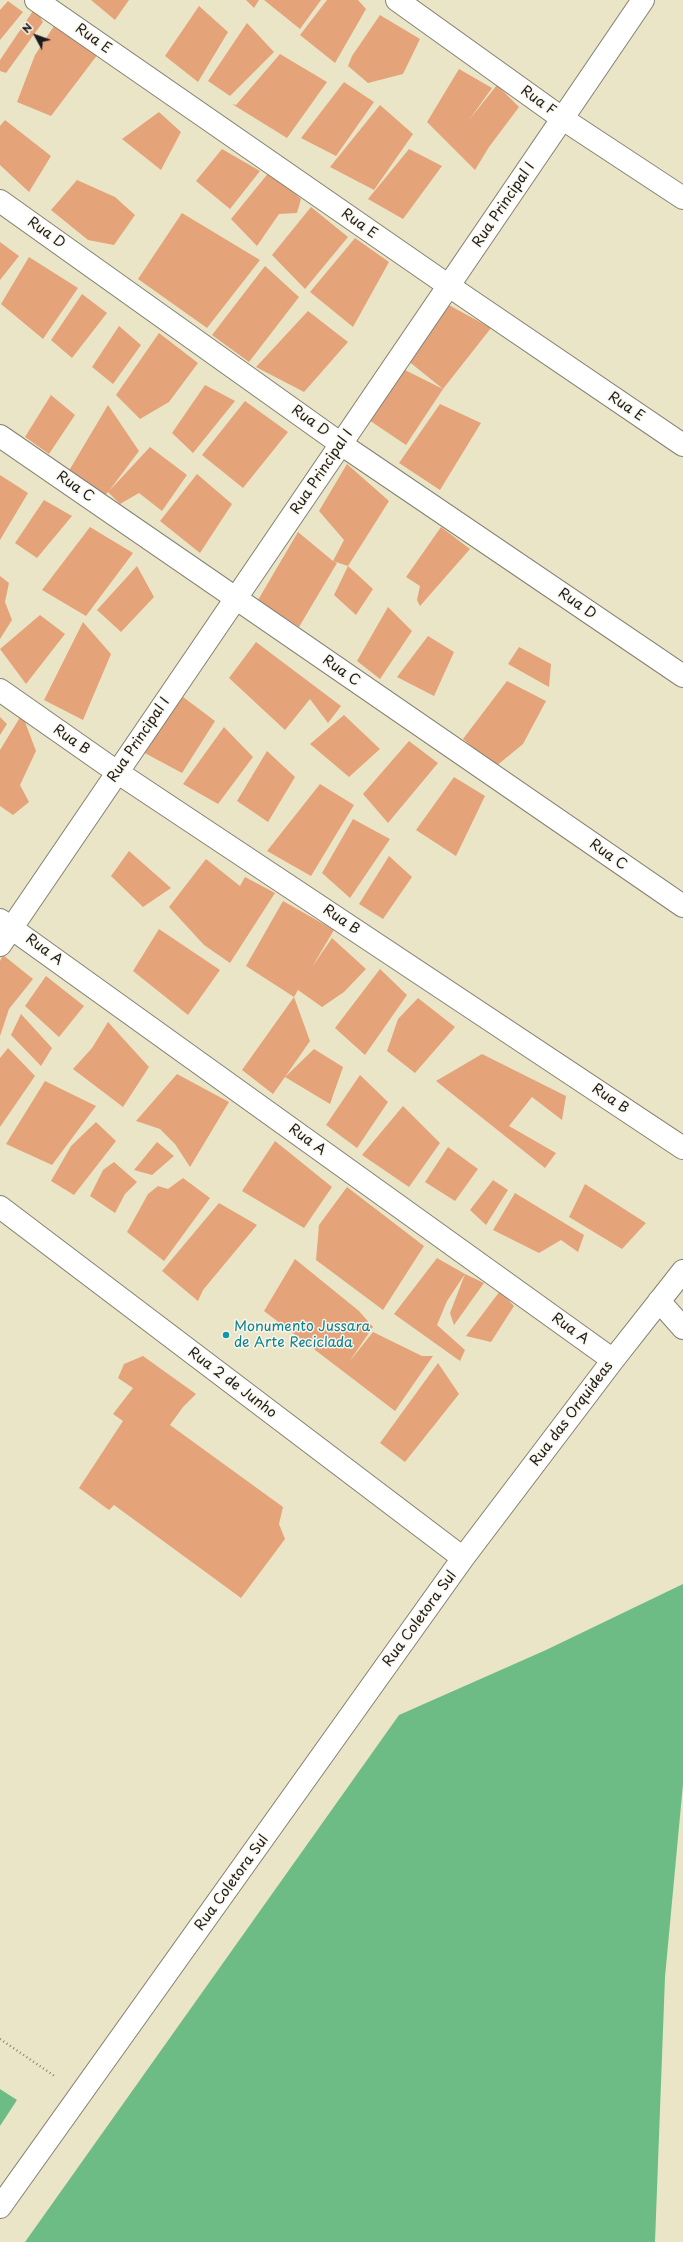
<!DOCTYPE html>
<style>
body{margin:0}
#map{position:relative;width:683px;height:2242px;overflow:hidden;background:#ebe5c7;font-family:"Playpen Sans",sans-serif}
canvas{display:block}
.north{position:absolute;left:16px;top:16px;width:40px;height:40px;-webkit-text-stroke:3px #fbf7ec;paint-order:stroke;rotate:311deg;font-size:11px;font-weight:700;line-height:16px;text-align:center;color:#1c1c1c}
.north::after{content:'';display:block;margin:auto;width:14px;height:18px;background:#1c1c1c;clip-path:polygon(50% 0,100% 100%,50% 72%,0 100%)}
</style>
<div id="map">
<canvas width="683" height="2242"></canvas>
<div class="north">N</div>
</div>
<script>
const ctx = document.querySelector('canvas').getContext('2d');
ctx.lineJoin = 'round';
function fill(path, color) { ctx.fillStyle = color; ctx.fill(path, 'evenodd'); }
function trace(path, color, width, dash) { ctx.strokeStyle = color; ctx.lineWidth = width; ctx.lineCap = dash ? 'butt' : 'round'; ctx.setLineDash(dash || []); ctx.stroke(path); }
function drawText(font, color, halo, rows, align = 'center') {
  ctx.font = font + ' "Playpen Sans",sans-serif'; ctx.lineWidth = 3; ctx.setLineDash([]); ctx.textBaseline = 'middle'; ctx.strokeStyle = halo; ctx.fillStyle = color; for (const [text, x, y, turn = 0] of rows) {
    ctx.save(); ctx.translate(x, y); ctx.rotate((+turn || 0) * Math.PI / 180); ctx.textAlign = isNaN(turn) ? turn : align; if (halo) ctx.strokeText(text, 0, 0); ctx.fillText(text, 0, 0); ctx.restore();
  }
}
fill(new Path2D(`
 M683 1584V1784L665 1977 655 2242H25L399 1715 546 1650Z
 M0 2089 17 2100 0 2126Z`), '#6dbc85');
fill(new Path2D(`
 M91 0H129L115 20Z
 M246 0H259L254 8Z
 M264 0H321L300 29Z
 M327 0H358L366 9 335 63 300 35Z
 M8 1 23 12 0 40V10Z
 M199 6 228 32 198 82 165 56Z
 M35 8 43 22 6 73 0 71V60Z
 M380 15 420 39 403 74 368 83 348 66 352 56Z
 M247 23 274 52 230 96 208 81Z
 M54 26 98 54 51 116 17 102 35 55Z
 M280 54 327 82 287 138 232 104 236 105Z
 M459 69 492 88 469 120 497 85 519 107 489 147 475 170 427 122Z
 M344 82 374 102 336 156 301 138Z
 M380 105 413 134 374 190 330 167Z
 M159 112 181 132 161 170 122 139Z
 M5 120 51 156 29 192 0 165V126Z
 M222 149 260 171 230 209 196 181Z
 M409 149 442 166 403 219 368 199Z
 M270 171 301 199 297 213 279 214 257 246 231 219Z
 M77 180 115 197 135 215 114 245 88 240 51 210Z
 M311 207 348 237 305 289 272 255Z
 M182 213 260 260 207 328 138 279Z
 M355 238 389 262 353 327 310 292Z
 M0 242 19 256 0 280Z
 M29 257 78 288 43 339 1 304Z
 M265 266 299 297 249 362 212 335Z
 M82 294 107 313 72 358 51 340Z
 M447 304 491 328 443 389 406 445 363 416 399 367 443 389 407 360Z
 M308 311 348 342 304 392 256 367Z
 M119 326 141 345 113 384 92 367Z
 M159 333 198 363 169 402 140 419 116 395Z
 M205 385 235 401 193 453 172 433Z
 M51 395 75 415 49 454 25 437Z
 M245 401 288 432 243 488 202 455Z
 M440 404 481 423 440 490 399 463Z
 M108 405 139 451 109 491 150 447 187 475 162 511 139 493 120 504 108 492 104 496 67 474Z
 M347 464 389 501 348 566 333 561 337 563 299 627 258 600 298 532 333 561 344 540 319 511Z
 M197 474 232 504 200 553 160 521Z
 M0 475 28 493 0 540Z
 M44 500 72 516 37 558 15 543Z
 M90 527 133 553 86 616 42 590Z
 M441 527 470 549 420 606 417 600 420 586 406 577Z
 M137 566 154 597 121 632 97 610Z
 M348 566 373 589 356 615 334 595Z
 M0 576 9 583 5 602 12 620 0 639Z
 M388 607 412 631 380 679 357 661Z
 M40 615 65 634 26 684 0 649Z
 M83 622 111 654 83 720 44 700Z
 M428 636 454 652 434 696 397 677Z
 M256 642 341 706 328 723 310 699 285 730 229 678Z
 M519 647 551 664 549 687 508 664Z
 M507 681 546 701 523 744 495 767 463 739Z
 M179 694 215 721 182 773 139 750Z
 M22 714 36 751 20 785 29 802 13 815 0 806V750Z
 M344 715 380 749 349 777 310 744Z
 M0 717 7 724 0 735Z
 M224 727 253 757 218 804 183 784Z
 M409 741 438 763 388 823 363 794Z
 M267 751 295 777 268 822 237 801Z
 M454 777 485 796 456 856 416 830Z
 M320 784 354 805 311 876 267 851Z
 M353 819 390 839 350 898 322 873Z
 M129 851 171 888 143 907 111 876Z
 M389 856 412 877 383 919 359 904Z
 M206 859 240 886 245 877 275 893 230 963 204 945 169 907Z
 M283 901 334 930 312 967 332 938 366 969 344 992 322 1007 298 990 294 997 246 966Z
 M159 929 220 970 188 1015 133 971Z
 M3 955 33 979 9 1009 0 1036V961Z
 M380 969 407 995 365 1055 335 1028Z
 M46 976 84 1006 59 1037 25 1006Z
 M294 997 310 1041 285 1077 314 1049 343 1067 330 1104 285 1077 273 1094 242 1070Z
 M418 998 455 1027 415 1073 387 1051 398 1019Z
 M21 1014 52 1048 41 1066 11 1035Z
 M108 1022 149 1067 123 1107 73 1069 92 1048Z
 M8 1048 35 1076 0 1127V1058Z
 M482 1054 566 1096 562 1120 532 1097 509 1126 556 1153 545 1168 436 1081Z
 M177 1074 229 1102 190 1167 175 1144 160 1129 136 1121Z
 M360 1075 388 1102 357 1148 326 1125Z
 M45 1081 96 1106 52 1165 6 1144Z
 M403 1106 440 1143 409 1187 362 1155Z
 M96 1122 116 1141 74 1195 51 1181 71 1146Z
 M275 1141 332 1187 304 1228 242 1191Z
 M157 1142 174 1156 152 1175 134 1170Z
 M448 1147 478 1169 455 1201 425 1182Z
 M114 1162 137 1182 125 1194 115 1213 90 1196 103 1170Z
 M183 1178 210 1198 164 1261 127 1232 148 1194 158 1186 168 1189Z
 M493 1180 508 1190 486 1225 470 1210Z
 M585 1184 646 1223 622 1249 569 1217Z
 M347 1187 424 1246 383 1310 316 1260 319 1225Z
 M515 1193 584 1235 578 1252 561 1240 539 1253 493 1230Z
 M219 1203 257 1225 203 1290 198 1301 162 1271Z
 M437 1258 465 1274 447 1301 437 1325 465 1350 460 1361 394 1314Z
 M295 1259 359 1311 373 1327 349 1362 373 1332 422 1356H433L395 1411 264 1311Z
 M465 1274 484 1283 454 1325 450 1313Z
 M500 1291 514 1306 491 1342 466 1336Z
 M143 1356 196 1394 183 1407 170 1425 283 1507 279 1524 285 1539 241 1598 114 1505 109 1510 79 1488 123 1421 113 1414 133 1388 118 1378 124 1364Z
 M438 1363 459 1394 405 1462 380 1443Z`), '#e5a37a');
const minor = new Path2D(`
 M36 0 449 286 683 445
 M397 0 563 119 683 198
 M0 201 341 444 683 676
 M0 436 683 906
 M0 690 117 772 683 1148
 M0 920 613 1360
 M0 945 643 0
 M0 1207 463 1558
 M659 1301 683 1328
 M0 2207 463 1558 613 1360 683 1271`);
trace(minor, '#848072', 24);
trace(new Path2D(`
 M0 2039 56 2077`), '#848072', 2.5, [1, 3]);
trace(minor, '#fff', 22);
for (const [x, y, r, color] of [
 [226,1335,4,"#0f9aa8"]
]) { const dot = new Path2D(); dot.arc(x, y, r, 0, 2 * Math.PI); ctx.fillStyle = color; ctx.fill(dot); trace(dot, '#fbf7ec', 1.5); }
drawText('14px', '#1c1c1c', '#fbf7ec', [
 ["Rua E",93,39,35],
 ["Rua F",538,101,36],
 ["Rua Principal I",504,205,-56],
 ["Rua E",359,224,35],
 ["Rua D",46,233,35],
 ["Rua E",626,407,34],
 ["Rua D",310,421,35],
 ["Rua Principal I",322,472,-56],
 ["Rua C",75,487,35],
 ["Rua D",577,604,34],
 ["Rua C",341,671,35],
 ["Rua B",71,740,35],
 ["Rua Principal I",139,740,-56],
 ["Rua C",608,855,35],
 ["Rua B",341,920,34],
 ["Rua A",44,950,36],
 ["Rua B",610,1099,34],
 ["Rua A",307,1140,36],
 ["Rua A",570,1329,36],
 ["Rua 2 de Junho",232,1383,37],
 ["Rua das Orquideas",572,1414,-53],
 ["Rua Coletora Sul",420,1619,-54],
 ["Rua Coletora Sul",232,1883,-54]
]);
drawText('14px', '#0d838f', '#fbf7ec', [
 ["Monumento Jussara",234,1327],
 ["de Arte Reciclada",234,1343]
], 'left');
</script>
